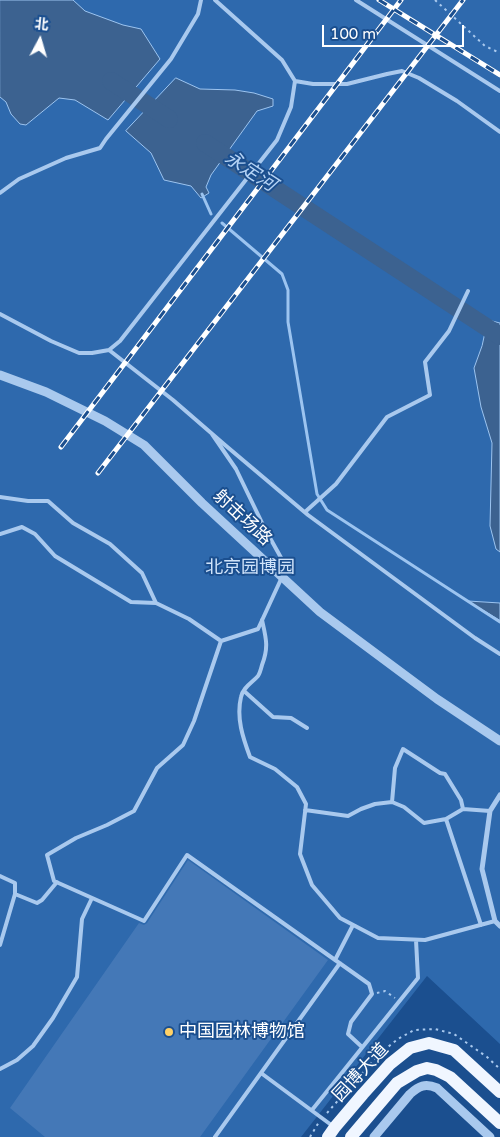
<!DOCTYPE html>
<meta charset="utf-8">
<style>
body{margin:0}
#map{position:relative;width:500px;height:1137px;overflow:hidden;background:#1b4f8f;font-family:"Varela Round","Noto Sans SC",sans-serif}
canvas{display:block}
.north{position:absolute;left:15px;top:15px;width:50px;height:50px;-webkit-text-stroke:4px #1b4f8f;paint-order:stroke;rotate:6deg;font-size:14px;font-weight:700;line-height:20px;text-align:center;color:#fff}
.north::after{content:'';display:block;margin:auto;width:18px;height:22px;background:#fff;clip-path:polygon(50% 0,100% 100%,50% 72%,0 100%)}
.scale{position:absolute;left:322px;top:25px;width:142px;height:22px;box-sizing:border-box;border:2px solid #fff;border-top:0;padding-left:6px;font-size:15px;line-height:18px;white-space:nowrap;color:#fff;-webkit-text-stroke:4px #1b4f8f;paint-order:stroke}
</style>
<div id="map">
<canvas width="500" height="1137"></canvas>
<div class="north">北</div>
<div class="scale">100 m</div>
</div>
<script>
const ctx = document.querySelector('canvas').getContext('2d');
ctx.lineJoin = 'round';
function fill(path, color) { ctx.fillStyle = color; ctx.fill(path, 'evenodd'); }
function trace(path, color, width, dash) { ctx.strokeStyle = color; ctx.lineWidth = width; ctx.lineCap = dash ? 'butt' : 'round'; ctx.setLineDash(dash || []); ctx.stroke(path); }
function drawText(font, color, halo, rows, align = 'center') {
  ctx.font = font + ' "Varela Round","Noto Sans SC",sans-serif'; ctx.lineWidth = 4; ctx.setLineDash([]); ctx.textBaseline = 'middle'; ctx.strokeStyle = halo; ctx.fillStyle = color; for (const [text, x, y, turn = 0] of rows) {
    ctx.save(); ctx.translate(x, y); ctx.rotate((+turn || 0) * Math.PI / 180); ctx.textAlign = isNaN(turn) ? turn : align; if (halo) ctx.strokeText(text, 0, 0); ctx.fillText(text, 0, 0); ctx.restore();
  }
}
fill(new Path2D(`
 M0 0H500V1044L427 976 301 1137H0Z`), '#2e69ad');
const water = new Path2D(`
 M0 0H73L85 11 123 25 141 29 160 59 108 120 75 100 59 98 26 125 20 124 11 114 6 102 0 97Z
 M176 78 200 89 235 90 254 93 273 99V106L257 111 211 175 206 187 209 193 201 198 191 186 164 180 151 153 126 131Z
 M488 320 500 323V552L496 549 490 526 492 443 481 407 474 368 482 346Z
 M468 601 500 603V620Z`);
fill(water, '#3c6290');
trace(water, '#9cc4f0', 1);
trace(new Path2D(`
 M202 194 211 214
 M222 223 282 274 288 290V322L317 494 327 510 500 622`), '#9cc4f0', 3);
trace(new Path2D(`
 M111 81 169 119
 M205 143 500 336`), '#3c6290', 18);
fill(new Path2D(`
 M188 860 328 960 200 1137H45L10 1108 139 923 144 925 147 923Z`), '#4478b7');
trace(new Path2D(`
 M435 0 485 46 500 53
 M377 993 385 991 395 998
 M327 1113 379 1054 398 1039 414 1030 435 1029 454 1034 487 1057 500 1069
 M310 1137 319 1122`), '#a9c9ee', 2, [2.5, 4]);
trace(new Path2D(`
 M215 0 282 60 295 81 313 84H347L387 74 402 71 419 78 457 101 500 132
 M356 0 500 91
 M0 193 19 179 66 158 100 148 106 139 171 59 198 14 201 0
 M0 314 51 341 79 353H92L109 350 173 400 225 445 308 515 475 638 500 654
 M109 350 120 341 277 140 291 107 295 81
 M212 434 236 469 265 529 284 563 282 577 258 629 221 641 194 721 183 745 157 768 134 811 107 825 76 838 47 855 54 881 144 921 187 855 369 984 372 994 351 1022 348 1034 362 1047
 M0 497 28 501H48L73 523 110 544 142 573 156 603
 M305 512 336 484 387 417 430 395 425 362 449 331 468 291
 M0 534 22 527 35 534 55 556 131 602 156 603 189 619 221 641
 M262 620C266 638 269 647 262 665 261 669 260 673 258 676 252 683 243 687 241 697 236 718 243 738 250 757L275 769 297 787 306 804 300 854 312 885 340 918 378 938 425 940 495 921
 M244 691 273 717 291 718 307 728
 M392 802 395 768 403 749 440 773 445 774 461 800 463 809
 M305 810 348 816 361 809 375 804 392 802 404 807 424 823 446 819
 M0 876 15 883V894L37 903 42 900 57 882
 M481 925 446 819 463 809 490 811
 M0 945 15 894
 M335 960 353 925
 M0 1069 17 1060 33 1046 53 1018 77 977 82 919 92 898
 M261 1073 334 1127
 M312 1110 418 978 416 940
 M215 1137 340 963`), '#a9c9ee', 4);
trace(new Path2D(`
 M500 795 490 811 482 869 495 921 500 926`), '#a9c9ee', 5);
trace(new Path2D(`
 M0 375 46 392 105 421 144 445 202 503 320 612 437 699 500 741
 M374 1137 410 1094C419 1086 425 1083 437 1088L490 1137`), '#a9c9ee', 9);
trace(new Path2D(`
 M328 1137 335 1127 363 1094 390 1064 410 1048 429 1043 454 1050 500 1092
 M351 1137 397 1083 417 1071 427 1068 436 1070 450 1077 500 1123`), '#f0f6ff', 12);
const rail = new Path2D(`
 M379 0 500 75
 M61 447 401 0
 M98 473 463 0`);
trace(rail, '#fff', 5);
trace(rail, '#1b4f8f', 3, [9]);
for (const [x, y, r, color] of [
 [169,1032,5,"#ffd166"]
]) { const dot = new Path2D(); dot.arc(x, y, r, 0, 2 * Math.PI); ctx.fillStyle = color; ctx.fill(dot); trace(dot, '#1b4f8f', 2); }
drawText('18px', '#fff', '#1b4f8f', [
 ["射击场路",242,518,43],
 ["园博大道",361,1073,-47]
]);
drawText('18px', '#cfe3fa', '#1b4f8f', [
 ["北京园博园",250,568]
]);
drawText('18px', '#fff', '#1b4f8f', [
 ["中国园林博物馆",179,1032]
], 'left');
drawText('italic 19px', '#b5d3f5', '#1b4f8f', [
 ["永定河",250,172,33]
]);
</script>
